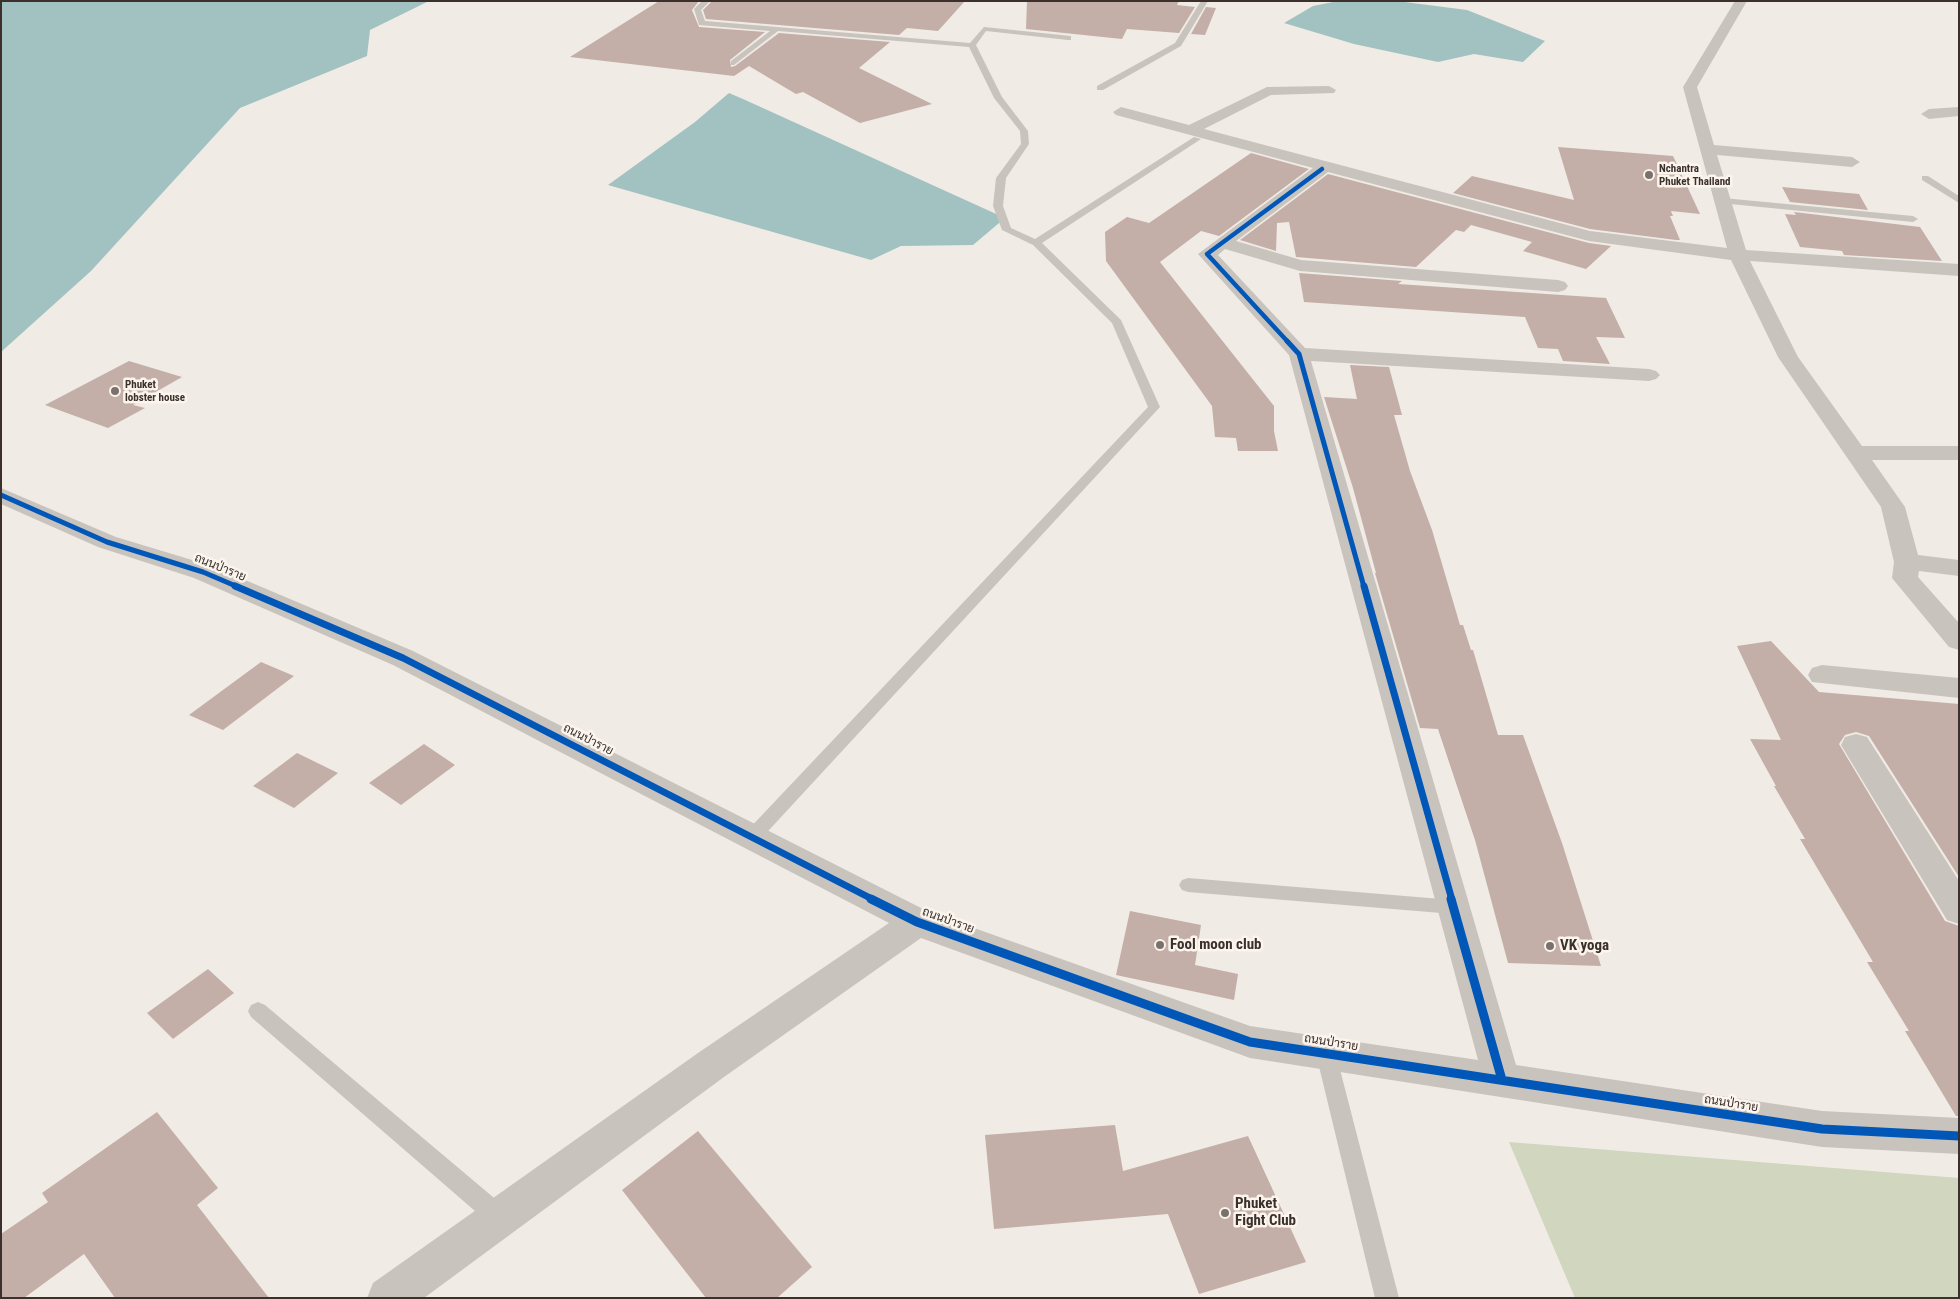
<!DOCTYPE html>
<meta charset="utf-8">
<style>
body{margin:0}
#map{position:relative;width:1960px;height:1299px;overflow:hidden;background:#f0ebe5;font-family:"Roboto Condensed",sans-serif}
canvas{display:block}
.frame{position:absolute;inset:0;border:2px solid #3b302b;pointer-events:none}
</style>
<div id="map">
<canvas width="1960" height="1299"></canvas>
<div class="frame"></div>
</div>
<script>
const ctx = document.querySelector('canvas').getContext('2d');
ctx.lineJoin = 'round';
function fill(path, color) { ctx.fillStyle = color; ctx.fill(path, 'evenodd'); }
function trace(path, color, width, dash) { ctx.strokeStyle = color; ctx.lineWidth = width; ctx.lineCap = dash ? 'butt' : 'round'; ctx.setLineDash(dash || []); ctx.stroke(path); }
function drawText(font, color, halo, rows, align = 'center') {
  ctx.font = font + ' "Roboto Condensed",Sarabun,sans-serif'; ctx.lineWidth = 5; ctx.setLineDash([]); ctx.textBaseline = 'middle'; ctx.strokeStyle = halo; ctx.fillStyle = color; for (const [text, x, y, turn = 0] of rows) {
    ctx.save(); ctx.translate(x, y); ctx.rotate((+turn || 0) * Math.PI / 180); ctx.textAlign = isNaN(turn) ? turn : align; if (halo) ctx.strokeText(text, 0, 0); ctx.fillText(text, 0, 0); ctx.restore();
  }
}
fill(new Path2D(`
 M1509 1142 1959 1178V1298H1575Z`), '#d1d6bf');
fill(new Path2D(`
 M1 1H429L370 30 367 56 240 108 91 271 1 352Z
 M1338 1H1397L1467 10 1545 41 1523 62 1474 54 1438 62 1354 44 1284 23 1313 6Z
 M729 93 743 99 1005 218 973 245 901 246 871 260 608 185 695 122Z`), '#a1c2c1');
fill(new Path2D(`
 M659 1H699L692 10 699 27 765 32 730 60 731 67 735 66 779 33 890 42 859 68 932 104 860 123 803 92 796 94 749 66 734 76 570 57Z
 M712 1H965L938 31 907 28 899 35 706 19 703 10Z
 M1027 1H1179L1177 5 1195 7 1179 33 1127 29 1122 39 1026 29Z
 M1206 7 1216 8 1205 35 1191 34Z
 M1558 147 1673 156 1700 214 1671 211 1673 216H1670L1680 240H1676L1590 229 1453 193 1472 176 1574 200Z
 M1251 153 1309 169 1219 236 1201 231 1160 262 1274 406V431L1278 451H1238L1236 438 1215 437 1212 406 1106 261 1105 232 1127 217 1149 223Z
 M1328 174 1589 243 1611 246 1586 269 1523 251 1532 242 1471 225 1464 232 1456 230 1416 267 1296 257 1289 222 1277 223 1276 251 1240 240Z
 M1782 187 1859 194 1868 210 1790 202Z
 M1794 212 1920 227 1942 261 1844 255 1842 251 1800 247 1785 214 1796 215Z
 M1299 273 1402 281 1398 284 1606 298 1625 338 1596 337 1610 364 1563 361 1558 349 1538 348 1525 317 1304 302Z
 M129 361 182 377 133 405 145 408 108 428 45 405Z
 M1350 365 1389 367 1402 415H1394L1410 471 1432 530 1460 625H1463L1471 650H1473L1498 735H1523L1562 843 1601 966 1508 963 1475 840 1438 729 1420 728 1375 573H1376L1353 488 1324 397 1357 399Z
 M1771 641 1819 692 1959 704V877L1869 736 1856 732 1845 735 1839 744 1945 921 1959 926V1116H1956L1905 1031H1909L1867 962H1873L1800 839H1805L1774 786H1776L1750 739 1781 740 1737 646Z
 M261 662 294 676 223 730 189 715Z
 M424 744 455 765 401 805 369 783Z
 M297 753 338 773 294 808 253 786Z
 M1130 911 1201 925 1195 965 1238 974 1234 1000 1116 975Z
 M208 969 234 993 173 1039 147 1013Z
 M157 1112 218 1188 197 1205 269 1298H115L84 1254 24 1298H1V1234L48 1202 42 1193Z
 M1115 1125 1123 1171 1248 1136 1306 1262 1199 1294 1168 1214 994 1229 985 1135Z
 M698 1131 812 1267 777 1298H706L622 1190Z`), '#c3afa7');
fill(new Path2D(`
 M702 1H710L701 10 705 21 970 43 984 27 1071 36V40H1068L986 31 976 45 1002 97 1028 131 1029 144 1006 178 1003 206 1011 228 1035 239 1194 137 1201 139 1042 243 1121 320 1160 407 758 842 752 844 746 842 743 837 746 832 1148 407 1112 323 1033 245 1002 230 993 206 996 178 1021 144 1020 131 994 98 969 47 778 31 734 65H731V61L770 31 699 25 694 9Z
 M1201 1H1208L1181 46 1103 90H1097V86L1175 43Z
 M1922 176H1928L1959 196V203L1922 180Z
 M1723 198 1913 216 1918 219 1913 222 1720 203V199Z
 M1188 878 1453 900 1459 902 1462 907 1459 912 1453 914 1188 892 1182 890 1179 885 1182 880Z
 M258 1002 265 1005 506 1208 509 1216 506 1224 498 1227 490 1224 251 1017 248 1011 251 1005Z
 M1326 1045 1333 1048 1336 1054 1399 1298H1375L1316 1054 1319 1048Z`), '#c9c3be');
fill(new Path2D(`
 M1735 1H1747L1697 87 1714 145 1852 157 1860 162 1852 167 1717 155 1746 250 1959 264V276L1750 261 1798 357 1862 446H1959V460H1872L1905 507 1918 555 1959 560V576L1919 571 1918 577 1959 623V650L1949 647 1892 578 1894 562 1881 507 1778 357 1731 260 1589 241 1328 172 1236 241 1301 260 1558 280 1565 282 1568 286 1565 290 1558 292 1300 271 1225 249 1218 255 1305 348 1649 369 1656 371 1660 375 1656 379 1649 381 1311 361 1516 1065 1822 1111 1959 1118V1154L1822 1147 1250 1058 921 938 724 1077 424 1298H367L373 1283 698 1053 889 923 393 665 194 578 98 547 1 504V488L116 537 212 566 413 651 929 912 1250 1026 1478 1060 1289 355 1198 254 1313 168 1116 115 1113 112 1121 107 1189 125 1267 87 1329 86 1336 90 1334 93 1271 95 1204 129 1590 231 1727 248 1683 87Z
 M1959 107V116L1929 119 1921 114 1929 109Z
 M1822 665 1959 678V698L1812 682 1808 675 1812 668Z
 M1856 734 1867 737 1959 881V924L1947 920 1841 745 1845 737Z`), '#c9c3be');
trace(new Path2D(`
 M1288 342 1207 254 1322 169`), '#0057b8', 4.5);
trace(new Path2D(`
 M1287 341 1299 354 1364 587
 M1 495 107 542 203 572 238 587`), '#0057b8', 5);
trace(new Path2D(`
 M235 586 403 658 874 900
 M1364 586 1452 900`), '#0057b8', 7);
trace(new Path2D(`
 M871 899 917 922 1250 1042 1822 1129 1959 1136
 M1451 899 1502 1080`), '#0057b8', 9);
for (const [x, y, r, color] of [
 [1649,175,5,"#7a716c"],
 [115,391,5,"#7a716c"],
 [1160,945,5,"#7a716c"],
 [1550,946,5,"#7a716c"],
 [1225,1213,5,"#7a716c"]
]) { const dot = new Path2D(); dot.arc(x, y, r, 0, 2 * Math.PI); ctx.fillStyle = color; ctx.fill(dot); trace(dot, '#fbf5ee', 2); }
drawText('bold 11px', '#3b302b', '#fbf5ee', [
 ["Nchantra",1659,169],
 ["Phuket Thailand",1659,182],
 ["Phuket",125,385],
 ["lobster house",125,398]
], 'left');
drawText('12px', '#3b302b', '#fbf5ee', [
 ["ถนนป่าราย",220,568,22],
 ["ถนนป่าราย",588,740,27],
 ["ถนนป่าราย",948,921,20],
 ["ถนนป่าราย",1331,1043,9],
 ["ถนนป่าราย",1731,1104,9]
]);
drawText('bold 15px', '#3b302b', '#fbf5ee', [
 ["Fool moon club",1170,945],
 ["VK yoga",1560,946],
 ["Phuket",1235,1204],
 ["Fight Club",1235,1221]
], 'left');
</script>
